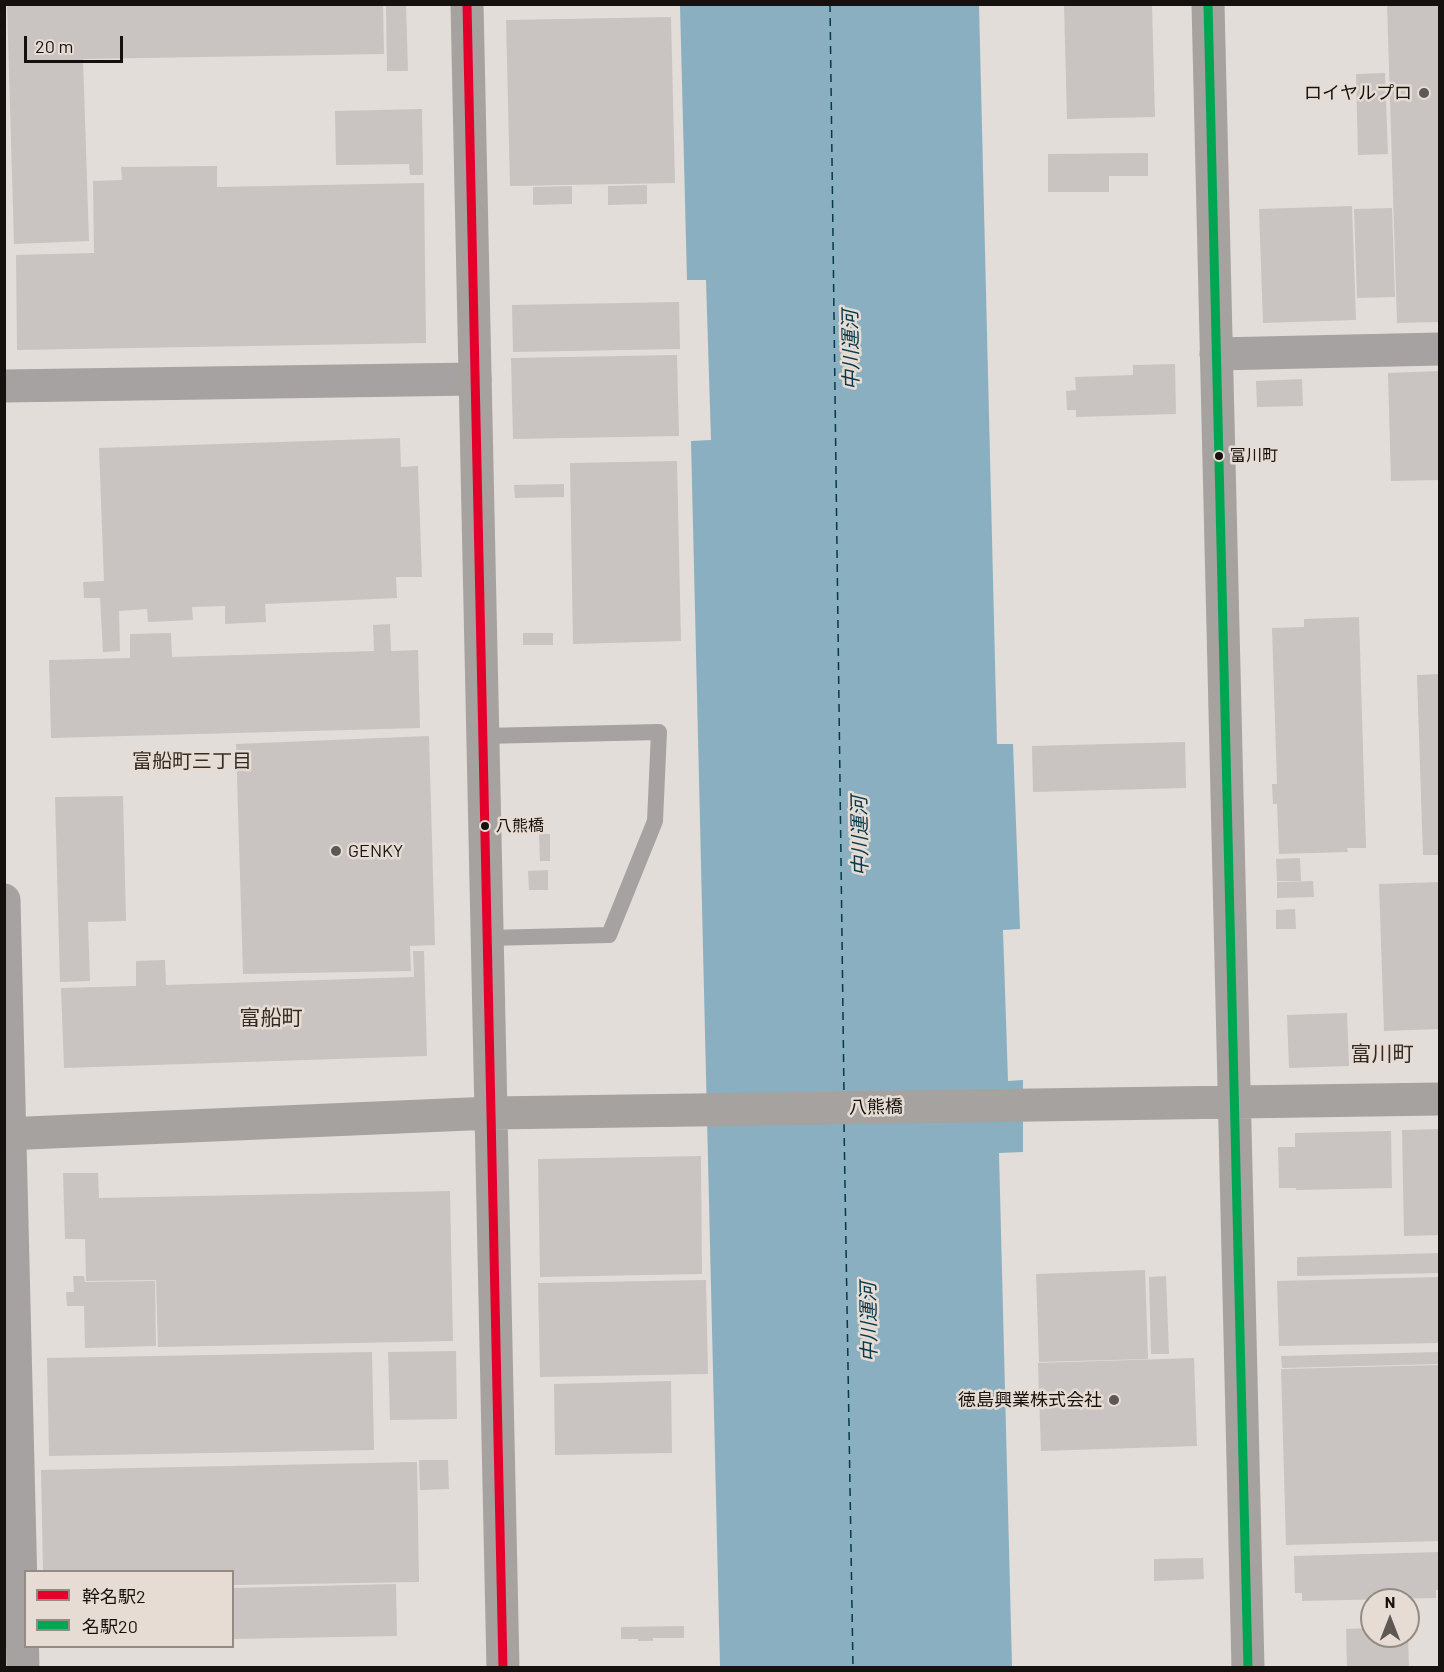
<!DOCTYPE html>
<meta charset="utf-8">
<style>
body{margin:0}
#map{position:relative;width:1444px;height:1672px;overflow:hidden;background:#e2ddd8;font-family:Barlow,"Noto Sans JP",sans-serif}
canvas{display:block}
.frame{position:absolute;inset:0;border:6px solid #15110e;pointer-events:none}
.legend{position:absolute;left:24px;top:1570px;width:210px;height:78px;box-sizing:border-box;background:#e7dcd3;border:2px solid #938b84;margin:0;padding:8px 10px;list-style:none;font-size:18px;color:#15110e}
.legend li{display:flex;align-items:center;gap:12px;height:30px}
.legend b{width:30px;border:2px solid #938b84}
.north{position:absolute;left:1360px;top:1588px;width:60px;height:60px;box-sizing:border-box;background:#e7dcd3;border:2px solid #938b84;border-radius:50%;rotate:0deg;font-size:16px;font-weight:700;line-height:24px;text-align:center;color:#15110e}
.north::after{content:'';display:block;margin:auto;width:21px;height:27px;background:#5d5855;clip-path:polygon(50% 0,100% 100%,50% 72%,0 100%)}
.scale{position:absolute;left:24px;top:36px;width:99px;height:27px;box-sizing:border-box;border:3px solid #15110e;border-top:0;padding-left:8px;font-size:18px;line-height:21px;white-space:nowrap;color:#15110e;-webkit-text-stroke:4px #e7dcd3;paint-order:stroke}
</style>
<div id="map">
<canvas width="1444" height="1672"></canvas>
<div class="frame"></div>
<ul class="legend">
<li><b style="height:8px;background:#e4002b"></b>幹名駅2</li>
<li><b style="height:8px;background:#00a651"></b>名駅20</li>
</ul>
<div class="north">N</div>
<div class="scale">20 m</div>
</div>
<script>
const ctx = document.querySelector('canvas').getContext('2d');
ctx.lineJoin = 'round';
function fill(path, color) { ctx.fillStyle = color; ctx.fill(path, 'evenodd'); }
function trace(path, color, width, dash) { ctx.strokeStyle = color; ctx.lineWidth = width; ctx.lineCap = dash ? 'butt' : 'round'; ctx.setLineDash(dash || []); ctx.stroke(path); }
function drawText(font, color, halo, rows, align = 'center') {
  ctx.font = font + ' Barlow,"Noto Sans JP",sans-serif'; ctx.lineWidth = 5; ctx.setLineDash([]); ctx.textBaseline = 'middle'; ctx.strokeStyle = halo; ctx.fillStyle = color; for (const [text, x, y, turn = 0] of rows) {
    ctx.save(); ctx.translate(x, y); ctx.rotate((+turn || 0) * Math.PI / 180); ctx.textAlign = isNaN(turn) ? turn : align; if (halo) ctx.strokeText(text, 0, 0); ctx.fillText(text, 0, 0); ctx.restore();
  }
}
fill(new Path2D(`
 M680 5H979L997 744H1013L1020 929 1003 930 1008 1081 1023 1080V1152L999 1153 1012 1667H720L691 441 711 440 706 280H687Z`), '#89afc0');
trace(new Path2D(`
 M830 4 844 1093
 M844 1124 853 1668`), '#053a4d', 1.5, [8, 6]);
fill(new Path2D(`
 M7 4H383L384 54 83 59 89 241 14 244Z
 M1064 4H1152L1155 117 1067 119Z
 M1387 4H1440V322L1397 323Z
 M386 5H406L408 71H387Z
 M671 17 675 183 510 186 506 20Z
 M1385 73 1388 154 1358 155 1356 74Z
 M422 109 423 175H410L409 164 336 165 335 111Z
 M1148 153V176H1109V192H1048V154Z
 M217 166V187L424 183 426 343 17 350 16 255 94 253 93 181 122 180 121 167Z
 M647 185V204L608 205V186Z
 M572 186V204L533 205V187Z
 M1352 206 1356 320 1263 323 1259 209Z
 M1392 208 1395 297 1357 298 1354 209Z
 M679 302 680 349 513 352 512 305Z
 M677 355 679 436 513 439 511 358Z
 M1175 364 1176 414 1076 417V410H1067L1066 391 1076 390 1075 377 1133 375V365Z
 M1440 371V480L1391 481 1388 373Z
 M1302 379 1303 406 1257 407 1256 381Z
 M400 438 401 467 418 466 422 577H396L397 598 265 604 266 622 225 624V606L192 607 193 620 148 622 147 609 119 611 120 651 103 652 100 598H84L83 582 104 581 99 448Z
 M677 461 681 641 573 644 570 463Z
 M564 484V497L515 498 514 485Z
 M1359 617 1366 848H1347L1348 852 1279 854 1277 804H1273L1272 784H1277L1272 628 1304 627V619Z
 M390 624 391 651 418 650 420 728 51 738 49 660 130 658V634L171 633 172 657 374 651 373 625Z
 M523 633H553V645H523Z
 M1440 674V855H1423L1417 675Z
 M429 736 435 945 410 946 411 971 243 974 236 744Z
 M1185 742 1186 788 1033 792 1032 746Z
 M123 796 126 921 88 922 90 981 60 982 55 797Z
 M539 834H550V861H540Z
 M1300 858 1301 881H1277L1276 859Z
 M548 870V890H529L528 871Z
 M1313 881 1314 897 1277 898V882Z
 M1440 882V1029L1384 1031 1379 884Z
 M1295 909 1296 929H1276V910Z
 M413 951H424L427 1056 64 1068 61 988 136 986V961L165 960 166 985 414 977Z
 M1347 1013 1349 1066 1289 1068 1287 1015Z
 M1440 1129V1235L1404 1236 1402 1130Z
 M1391 1131 1392 1188 1296 1190V1188H1279L1278 1147H1295V1133Z
 M701 1156 702 1274 540 1277 538 1159Z
 M63 1173H98L99 1198 450 1191 453 1341 158 1347 156 1280 86 1281 85 1239H65Z
 M1440 1253V1273L1297 1276V1257Z
 M1145 1270 1148 1359 1039 1362 1036 1274Z
 M73 1276H84L85 1282 155 1281 156 1346 85 1348 84 1306H67L66 1292H74Z
 M1166 1276 1169 1354H1151L1149 1277Z
 M1440 1277V1343L1279 1346 1277 1281Z
 M706 1280 708 1374 540 1377 538 1283Z
 M456 1351 457 1419 390 1420 388 1352Z
 M372 1352 374 1450 49 1456 47 1358Z
 M1440 1352V1364L1282 1368 1281 1356Z
 M1194 1358 1197 1446 1041 1451 1038 1363Z
 M1440 1365V1541L1286 1545 1281 1369Z
 M671 1381 672 1453 555 1455 554 1384Z
 M419 1460H448L449 1489 420 1490Z
 M417 1462 419 1582 232 1585V1572H43L41 1470Z
 M1440 1552V1590H1436V1598L1302 1601V1593H1295L1294 1556Z
 M1203 1558 1204 1579 1154 1581V1559Z
 M396 1584 397 1636 232 1639V1588Z
 M684 1626V1638H653V1641H638V1639H621V1627Z
 M1372 1628V1636H1408L1409 1668H1347L1346 1629Z`), '#c9c4c1');
trace(new Path2D(`
 M483 736 659 732 655 821 609 935 488 938`), '#a6a2a1', 16);
trace(new Path2D(`
 M1216 354 1440 349
 M4 386 475 379
 M4 900 23 1668`), '#a6a2a1', 33);
trace(new Path2D(`
 M467 4 503 1668
 M1208 4 1248 1668
 M4 1134 492 1113 1440 1099`), '#a5a2a0', 33);
trace(new Path2D(`
 M467 4 503 1668`), '#e4002b', 9);
trace(new Path2D(`
 M1208 4 1248 1668`), '#00a651', 9);
for (const [x, y, r, color] of [
 [1424,93,6,"#5d5855"],
 [1219,456,5,"#15110e"],
 [485,826,5,"#15110e"],
 [336,851,6,"#5d5855"],
 [1114,1400,6,"#5d5855"]
]) { const dot = new Path2D(); dot.arc(x, y, r, 0, 2 * Math.PI); ctx.fillStyle = color; ctx.fill(dot); trace(dot, '#e7dcd3', 2); }
drawText('16px', '#15110e', '#e7dcd3', [
 ["富川町",1230,456],
 ["八熊橋",496,826]
], 'left');
drawText('18px', '#15110e', '#e7dcd3', [
 ["ロイヤルプロ",1412,93],
 ["GENKY",348,851,"left"],
 ["徳島興業株式会社",1102,1400]
], 'right');
drawText('18px', '#15110e', '#e7dcd3', [
 ["八熊橋",876,1107,-1]
]);
drawText('italic 20px', '#053a4d', '#e7dcd3', [
 ["中川運河",851,350,-91],
 ["中川運河",860,836,-91],
 ["中川運河",869,1322,-91]
]);
drawText('20px', '#342b25', '#e7dcd3', [
 ["富船町三丁目",192,761]
]);
drawText('21px', '#342b25', '#e7dcd3', [
 ["富船町",271,1018],
 ["富川町",1382,1054]
]);
</script>
